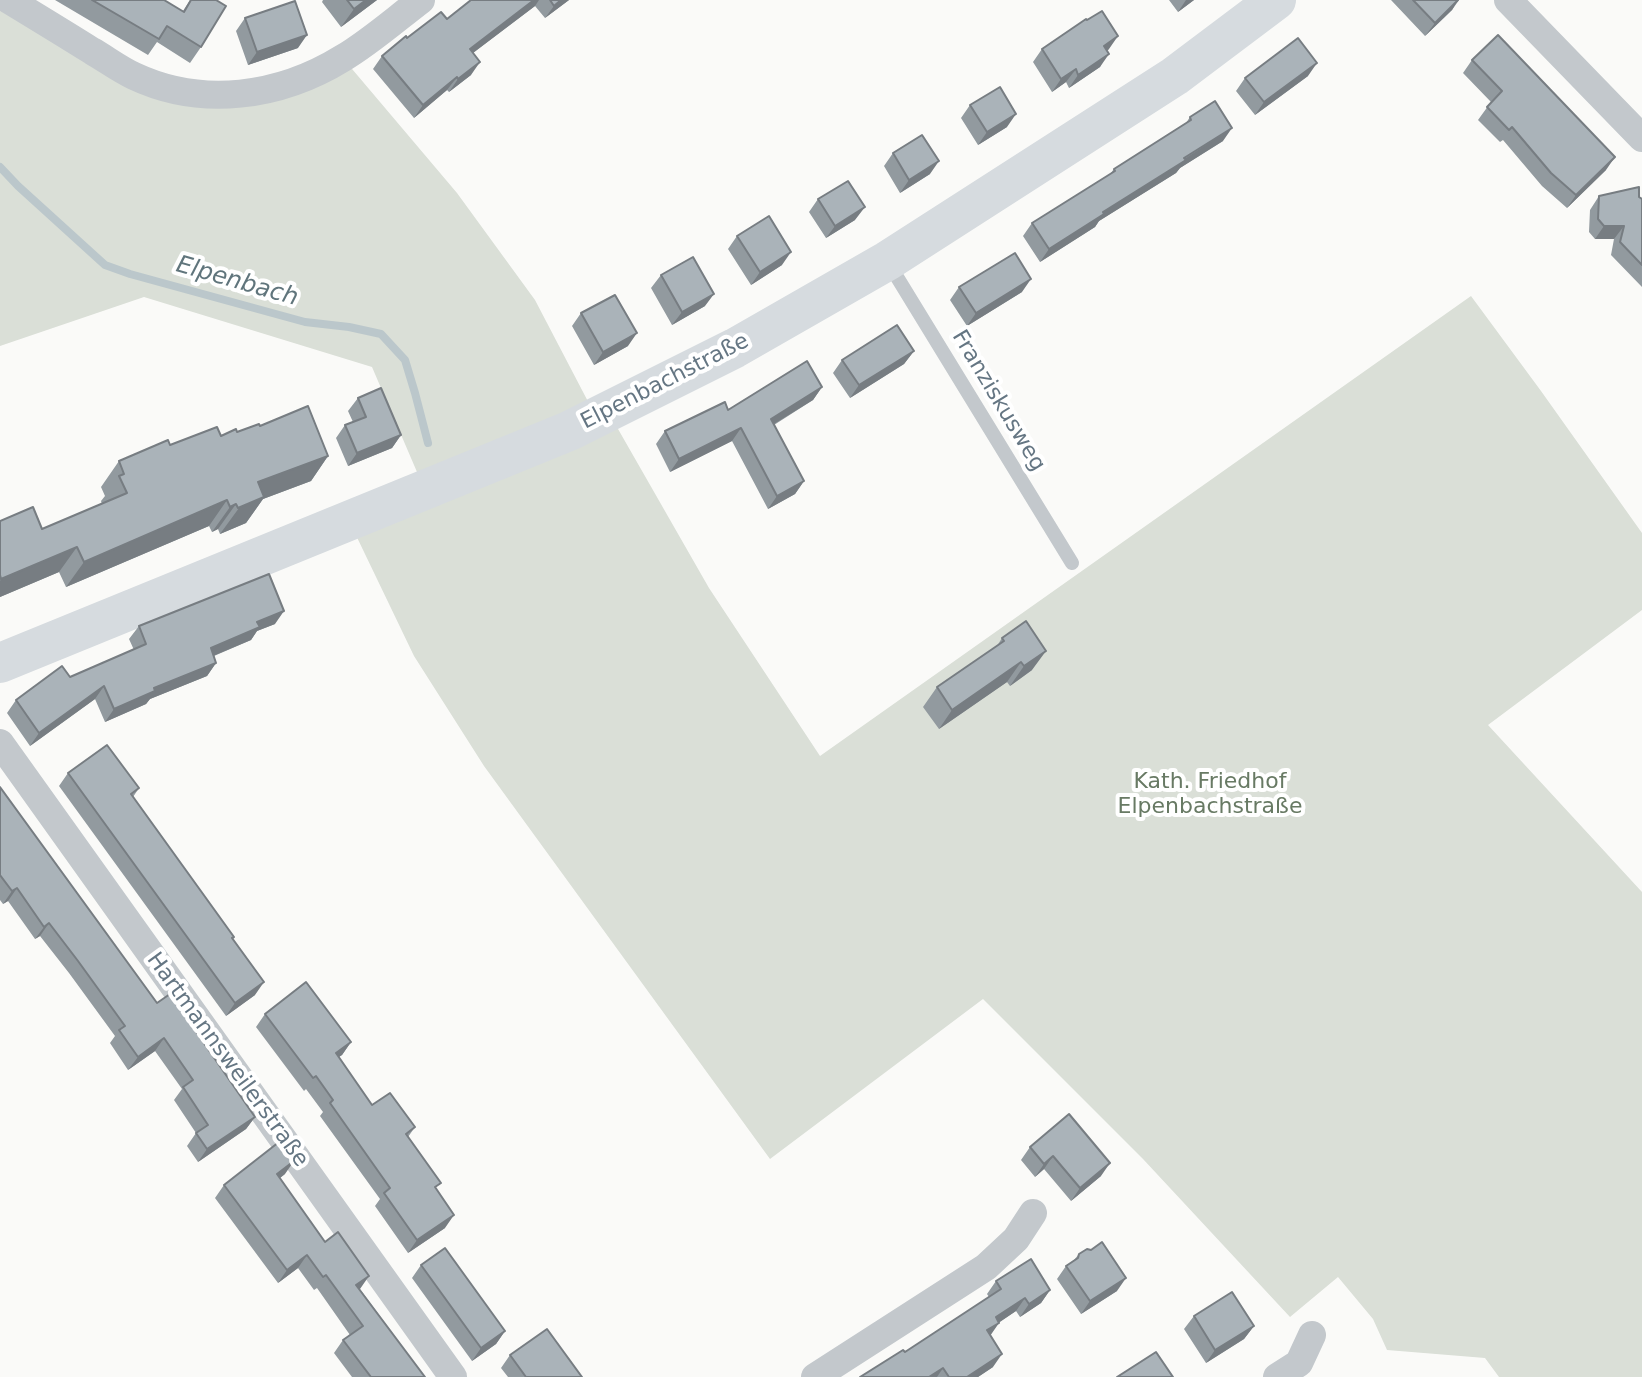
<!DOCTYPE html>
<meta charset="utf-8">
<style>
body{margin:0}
canvas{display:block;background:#fafaf8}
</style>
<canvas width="1642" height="1377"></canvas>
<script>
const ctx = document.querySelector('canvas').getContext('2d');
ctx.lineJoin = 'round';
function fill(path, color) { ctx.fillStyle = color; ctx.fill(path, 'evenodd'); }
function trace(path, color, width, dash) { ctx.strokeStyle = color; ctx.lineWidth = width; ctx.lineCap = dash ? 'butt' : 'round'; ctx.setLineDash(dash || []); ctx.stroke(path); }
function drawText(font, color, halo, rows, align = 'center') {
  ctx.font = font + ' "DejaVu Sans",sans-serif'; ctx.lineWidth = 8; ctx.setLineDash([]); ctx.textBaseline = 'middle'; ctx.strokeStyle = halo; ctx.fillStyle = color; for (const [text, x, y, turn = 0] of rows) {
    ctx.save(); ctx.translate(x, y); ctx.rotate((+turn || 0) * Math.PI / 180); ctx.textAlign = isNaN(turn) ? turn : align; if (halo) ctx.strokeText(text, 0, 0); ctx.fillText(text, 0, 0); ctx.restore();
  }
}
fill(new Path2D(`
 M0 3 179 97 347 63 457 193 535 300 594 413 423 486 372 367 144 297 0 346Z
 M1471 296 1541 391 1642 533V610L1488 725 1642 892V1377H1499L1485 1358 1387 1350 1373 1319 1338 1277 1290 1317 1143 1159 983 999 770 1159 484 766 414 656 352 527 610 415 709 588 820 756Z`), '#dadfd7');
trace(new Path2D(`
 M0 167 18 186 105 265 130 274 305 322 349 327 381 334 405 360 415 393 428 443`), '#bbc7cb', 8);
trace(new Path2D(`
 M889 264 1072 563`), '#c3c8cc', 14);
trace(new Path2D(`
 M9 0C37 17 65 34 92 51 106 59 119 69 134 76 202 108 280 97 343 58 370 42 396 19 421 0
 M1508 0 1642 138
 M0 743 453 1377
 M815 1377 986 1267 1016 1239 1033 1213
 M1277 1377 1299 1363 1312 1335`), '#c3c8cc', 28);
trace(new Path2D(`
 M0 663 569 431 735 348 887 261 1175 76 1276 0`), '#d6dbdf', 40);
fill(new Path2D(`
 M55 0H164L183 11 190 0H216L201 47 190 63 157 42 148 55Z
 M323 0H377L341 27 322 2Z
 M471 0H569L545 18 535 6 473 53 471 75 449 92 447 90 414 118 373 69 382 56 407 38 447 19Z
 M1169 0H1194L1178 12Z
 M1391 0H1459L1452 10 1425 36Z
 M245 18 298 48 248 65 236 31Z
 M1042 49H1109L1107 51 1100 67 1069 88 1066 82 1052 92 1033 62Z
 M1472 60 1606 170 1567 208 1542 186 1503 140 1500 142 1478 120 1491 102 1463 73Z
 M1308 76 1255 115 1236 91 1245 78Z
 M970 105 1007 127 978 145 961 118Z
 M1190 117 1223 141 1180 168 1176 173 1099 221 1095 227 1040 262 1023 236 1032 223 1110 174 1114 169 1186 123Z
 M893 153 930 174 900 193 884 166Z
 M1599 196 1639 197 1642 199V287L1611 255 1614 239H1595L1589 232 1590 210Z
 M818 199 855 220 826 238 809 212Z
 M737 236 782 265 751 285 728 249Z
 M661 275 705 306 672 325 651 288Z
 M959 287 1022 292 967 326 950 300Z
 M581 313 628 346 594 365 572 326Z
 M914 351 904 364 850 398 833 373 842 360Z
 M822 387 813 400 774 425 804 481 795 494 768 509 732 441 670 472 656 444 665 431 728 410Z
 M358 398 401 435 392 448 348 466 336 438 345 425 353 422 348 411Z
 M260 426 328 456 311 481 263 499 246 523 220 534 218 529 212 532 209 526 66 587 59 572 0 597V521L42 529 102 504 101 501 105 496 101 487 119 461 170 445 221 436Z
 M275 624 257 631 251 640 214 656 216 663 207 676 150 699 146 704 105 722 95 699 30 746 7 713 16 700 134 650 129 639 139 626Z
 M1002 638 1032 670 1010 686 1007 682 939 729 923 707 937 687 997 646Z
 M68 773 139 788 133 797 234 937 233 939 255 995 226 1016 59 786Z
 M0 787 157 1003 255 1117 246 1129 198 1162 187 1146 196 1133 174 1100 182 1089 155 1051 128 1070 110 1043 115 1036 69 973 40 936 35 939 8 901 3 904 0 900Z
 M265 1014 351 1042 342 1055 338 1057 372 1105 415 1127 408 1137 436 1190 445 1228 408 1253 375 1206 380 1199 320 1116 323 1112 306 1089 304 1091 256 1027Z
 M1030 1147 1101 1176 1071 1201 1044 1169 1035 1177 1021 1160Z
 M285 1174 280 1178 325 1242 425 1377H352L334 1353 343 1340 350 1335 317 1288 314 1290 298 1268 278 1283 215 1198 224 1185Z
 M1091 1250 1117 1291 1081 1314 1057 1279 1066 1266 1074 1260 1079 1254Z
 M421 1265 505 1331 496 1344 472 1361 412 1278Z
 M996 1281 1050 1290 1041 1303 1020 1317 1016 1311 999 1322 990 1335 993 1367 978 1377H860L905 1352 989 1297 987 1294Z
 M1194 1316 1254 1326 1244 1339 1206 1363 1184 1329Z
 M510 1355 582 1377H508L501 1368Z`), '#929a9f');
fill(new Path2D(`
 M366 0H377L341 27 354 9Z
 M534 0H539L535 6 461 62 470 49Z
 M561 0H569L545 18 554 6Z
 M1186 0H1194L1178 12Z
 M1458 0 1452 10 1425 36 1435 23Z
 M307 35 298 48 248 65 257 52Z
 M1118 36 1109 49 1095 59 1104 46Z
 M1109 54 1100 67 1069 88 1078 75Z
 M480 62 471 75 449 92 458 79Z
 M1317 63 1308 76 1255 115 1264 102Z
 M1076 69 1066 82 1052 92 1061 79Z
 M457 77 447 90 414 118 423 105Z
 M1016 114 1007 127 978 145 987 132Z
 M1232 128 1223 141 1180 168 1176 173 1099 221 1095 227 1040 262 1049 249 1103 212Z
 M1615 157 1606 170 1567 208 1576 195Z
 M939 161 930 174 900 193 909 180Z
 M865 207 855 220 826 238 835 226Z
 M1604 226H1624L1614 239H1595Z
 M791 252 782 265 751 285 760 272Z
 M1031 279 1022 292 967 326 976 313Z
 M714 294 705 306 672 325 682 312Z
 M637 333 628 346 594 365 603 352Z
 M914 351 904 364 850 398 859 385Z
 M822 387 813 400 761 432 771 419Z
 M741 428 732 441 670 472 679 459Z
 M401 435 392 448 348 466 357 453Z
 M328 456 311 481 263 499 246 523 220 534 258 482Z
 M804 481 795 494 768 509 777 496Z
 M227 500 209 526 66 587 84 562Z
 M236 504 218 529 212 532 230 507Z
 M77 547 59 572 0 597V581L1 579Z
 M284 611 275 624 257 631 251 640 201 661 211 648 257 622Z
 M1046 651 1032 670 1010 686 1024 666Z
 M1021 662 1007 682 939 729 952 710Z
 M216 663 207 676 150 699 146 704 105 722 114 709 154 688Z
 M104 686 95 699 30 746 39 733Z
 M17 888 8 901 3 904 12 891Z
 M49 923 40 936 35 939 44 927Z
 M264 982 255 995 226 1016 235 1003Z
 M164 1038 155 1051 128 1070 138 1057Z
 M351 1042 342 1055 326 1066 336 1053Z
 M255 1117 246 1129 198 1162 207 1149Z
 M1053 1156 1044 1169 1035 1177 1044 1164Z
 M294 1161 285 1174 268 1187 277 1174Z
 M1110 1163 1101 1176 1071 1201 1080 1188Z
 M454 1215 445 1228 408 1253 417 1240Z
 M307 1255 298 1268 278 1283 287 1270Z
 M369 1276 360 1289 347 1298 356 1285Z
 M1126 1278 1117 1291 1081 1314 1090 1301Z
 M1050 1290 1041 1303 1020 1317 1029 1304Z
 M1025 1298 1016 1311 997 1324 999 1323 990 1336 978 1343 996 1317Z
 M1254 1326 1244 1339 1206 1363 1215 1350Z
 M505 1331 496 1344 472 1361 481 1348Z
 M1002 1354 993 1367 978 1377H967Z
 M943 1368 937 1377H929Z`), '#777d82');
const building = new Path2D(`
 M92 0H164L184 12 191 0H216L226 6 201 47 167 26 159 39Z
 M347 0H366L354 9Z
 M471 0H534L470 49 480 62 458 79 457 77 423 105 382 56 406 36 407 38 441 12 447 19Z
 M550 0H561L554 6Z
 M1413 0H1458L1435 23Z
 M295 1 307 35 257 52 245 18Z
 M1102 11 1118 36 1104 46 1109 54 1078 75 1076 69 1061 79 1042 49 1086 19 1087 20Z
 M1498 35 1615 157 1576 195 1551 173 1512 127 1509 130 1487 107 1502 91 1472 60Z
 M1298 38 1317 63 1264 102 1245 78Z
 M1000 87 1016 114 987 132 970 105Z
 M1215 101 1232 128 1184 158 1186 160 1103 212 1104 214 1049 249 1032 223 1115 171 1114 169 1191 120 1190 117Z
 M922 135 939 161 909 180 893 153Z
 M848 181 865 207 835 226 818 199Z
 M1639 187V197L1642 199V265L1620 242 1624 226H1604L1598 219 1599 196Z
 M769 216 791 252 760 272 737 236Z
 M1015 253 1031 279 976 313 959 287Z
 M693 257 714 294 682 312 661 275Z
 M615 295 637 333 603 352 581 313Z
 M897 325 914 351 859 385 842 360Z
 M807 361 822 387 771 419 804 481 777 496 741 428 679 459 665 431 725 402 728 410Z
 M381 388 401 435 357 453 345 425 366 417 358 398Z
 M308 406 328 456 258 482 264 497 238 508 236 504 230 507 227 500 84 562 77 547 1 579 0 575V521L33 507 42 529 127 493 119 476 124 474 119 461 168 440 170 445 217 427 221 436 236 429 237 432 259 424 260 426Z
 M269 574 284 611 257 622 260 627 211 648 216 663 154 688 155 691 114 709 104 686 39 733 16 700 62 666 70 677 146 644 139 626Z
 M1026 621 1046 651 1024 666 1021 662 952 710 937 687 1004 641 1002 638Z
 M107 745 139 788 131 794 234 937 232 938 264 982 235 1003 68 773Z
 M0 787 157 1003 170 994 255 1117 207 1149 196 1133 208 1125 183 1087 193 1080 164 1038 138 1057 119 1030 125 1026 78 961 49 923 44 927 17 888 12 891 0 875Z
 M306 982 351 1042 336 1053 372 1105 390 1093 415 1127 406 1134 441 1183 435 1187 454 1215 417 1240 384 1193 390 1188 330 1103 333 1100 316 1076 313 1078 265 1014Z
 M1069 1114 1110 1163 1080 1188 1053 1156 1044 1164 1030 1147Z
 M279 1142 294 1161 277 1174 325 1242 338 1232 369 1276 356 1285 425 1377H371L343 1340 363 1326 326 1275 323 1277 307 1255 287 1270 224 1185Z
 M1102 1242 1126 1278 1090 1301 1066 1266 1078 1258 1079 1254 1087 1249 1091 1250Z
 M445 1248 505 1331 481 1348 421 1265Z
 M1031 1259 1050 1290 1029 1304 1025 1298 996 1317 999 1323 987 1330 1002 1354 967 1377H949L943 1368 929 1377H860L903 1350 905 1352 1001 1289 996 1281Z
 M1232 1292 1254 1326 1215 1350 1194 1316Z
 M547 1329 582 1377H526L510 1355Z
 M1156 1352 1173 1377H1117Z`);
fill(building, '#aab3b9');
trace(building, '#777d82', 2);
drawText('22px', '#657683', '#fff', [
 ["Elpenbachstraße",665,382,-27],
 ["Franziskusweg",998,401,59],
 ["Hartmannsweilerstraße",227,1060,54]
]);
drawText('22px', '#687a64', '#fff', [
 ["Kath. Friedhof",1210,782],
 ["Elpenbachstraße",1210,807]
]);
drawText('italic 24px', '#60757c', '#fff', [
 ["Elpenbach",237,282,16]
]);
</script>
